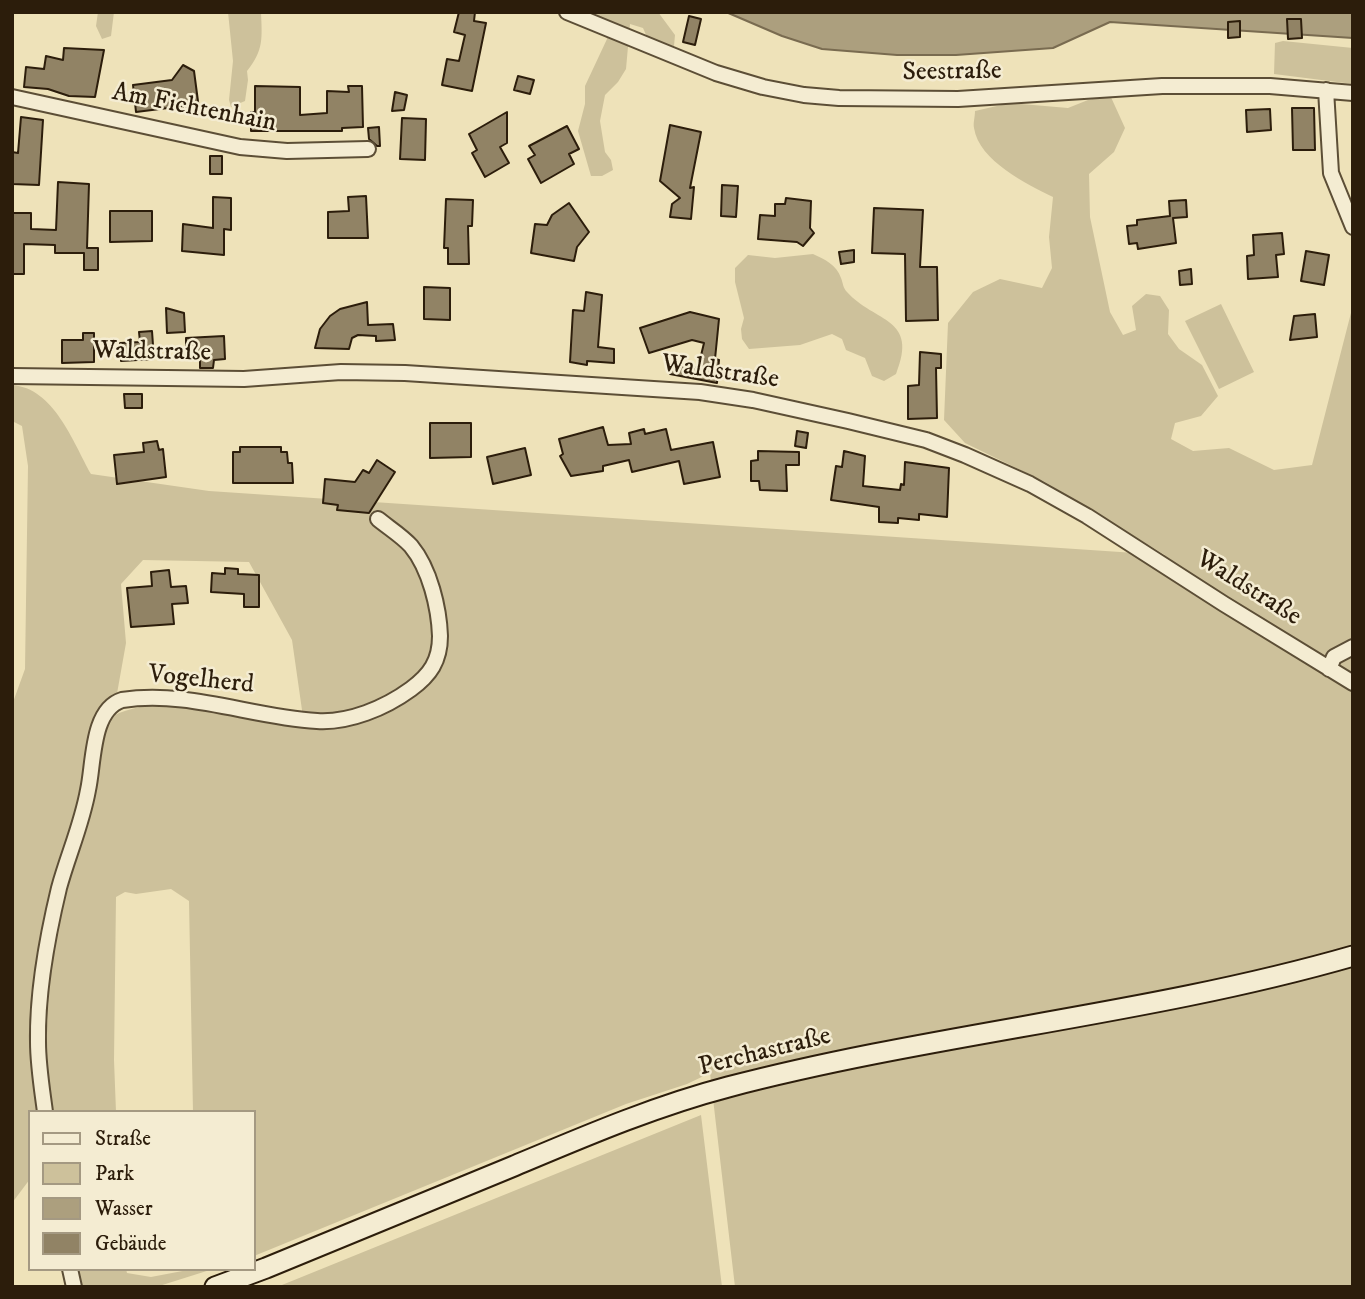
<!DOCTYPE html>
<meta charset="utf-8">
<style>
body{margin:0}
#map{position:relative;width:1365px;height:1299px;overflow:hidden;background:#eee2b9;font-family:"IM FELL DW Pica",serif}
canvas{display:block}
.frame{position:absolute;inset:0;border:14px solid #2c1d0b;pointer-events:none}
.legend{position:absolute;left:28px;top:1110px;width:228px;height:161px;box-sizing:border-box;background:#f4ecd2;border:2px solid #a49982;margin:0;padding:9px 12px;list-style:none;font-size:21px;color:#2c1d0b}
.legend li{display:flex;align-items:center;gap:14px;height:35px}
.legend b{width:35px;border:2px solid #a49982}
</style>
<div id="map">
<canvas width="1365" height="1299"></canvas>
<div class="frame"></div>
<ul class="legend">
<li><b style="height:9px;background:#f4ecd2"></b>Straße</li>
<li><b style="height:19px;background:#cdc19b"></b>Park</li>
<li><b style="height:19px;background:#ac9f7e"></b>Wasser</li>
<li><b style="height:19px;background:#918365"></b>Gebäude</li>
</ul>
</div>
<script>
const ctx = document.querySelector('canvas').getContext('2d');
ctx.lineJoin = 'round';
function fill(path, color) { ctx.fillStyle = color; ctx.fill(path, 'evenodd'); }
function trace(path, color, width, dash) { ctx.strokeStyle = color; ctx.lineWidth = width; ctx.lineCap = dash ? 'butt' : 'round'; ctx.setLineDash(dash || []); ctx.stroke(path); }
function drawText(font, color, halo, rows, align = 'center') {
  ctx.font = font + ' "IM FELL DW Pica",serif'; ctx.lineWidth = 5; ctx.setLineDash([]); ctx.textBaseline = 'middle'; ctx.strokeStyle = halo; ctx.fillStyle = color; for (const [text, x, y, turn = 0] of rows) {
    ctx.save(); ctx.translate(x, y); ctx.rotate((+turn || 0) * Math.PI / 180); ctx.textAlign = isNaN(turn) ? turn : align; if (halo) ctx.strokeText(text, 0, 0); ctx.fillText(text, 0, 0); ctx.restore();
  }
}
fill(new Path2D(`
 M98 12H114L111 36 102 39 96 26Z
 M228 12H261C262 38 264 50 247 71L248 80 245 101 231 107 229 100 233 61Z
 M589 12H658L675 35 674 46 650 44 643 28 630 24 626 69 618 82 605 95 600 121 605 152 611 160 613 170 602 176H591L578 131 585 104V86L607 39 602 19Z
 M1283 41 1353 48V84L1274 74 1275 43Z
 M1110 95 1125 128 1114 152 1089 174 1090 217 1110 312 1123 335 1136 330 1132 306 1146 294 1160 296 1169 310 1168 334 1179 349 1202 365 1218 396 1201 416 1175 423 1171 439 1193 451 1229 448 1274 470 1312 465 1353 305V1287H735L710 1073 687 1084 626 1104 254 1256V1112H193L189 901 171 889 136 894 125 892 116 897 114 1060 116 1112H30V1179L12 1203V705L25 669 28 466 22 426 12 421V385C54 388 73 442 91 474L209 491 1165 555 1045 482 965 443 944 420 948 323 973 292 1000 279 1042 288 1052 268 1049 237 1053 197C1027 184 979 161 974 128 973 123 975 117 975 111L1010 103 1068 108 1088 100ZM143 560 249 562 292 640 304 724C252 715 162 690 113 716L126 643 121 584Z
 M813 254C824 259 837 265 841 278 843 283 843 288 847 292 875 323 919 317 896 374L884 381 872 376 865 358 846 350 842 339 832 334 800 345 749 349 742 339 741 329 744 318 735 282V268L748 255 775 258Z
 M1221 304 1254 372 1219 389 1185 321Z
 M701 1115 722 1287H277Z
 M74 1269H126L127 1273 151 1277 193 1269H213L156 1287H77Z`), '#cdc19b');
const water = new Path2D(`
 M726 12H1353V38L1110 22 1053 48 956 55H897L822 49 782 36Z`);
fill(water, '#ac9f7e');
trace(water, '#796b50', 2);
const building = new Path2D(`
 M459 12H475L474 21 486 23 472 91 442 85 447 59 459 61 465 35 454 32Z
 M689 16 701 19 695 45 683 42Z
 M1287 19H1301L1302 38 1288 39Z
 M1240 21V37L1228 38V22Z
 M64 48 104 50 95 97 69 96 48 89 24 87 26 67 44 69 46 56 63 60Z
 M183 65 194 71 199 109 185 110 184 106 136 112 133 85 172 80Z
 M518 76 534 80 530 94 514 90Z
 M255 86 300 87V115L327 113V91L349 92 348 86H362L363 127 342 128V131H251V112H255Z
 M395 92 407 95 404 110 392 111Z
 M1292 108H1314L1315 150H1293Z
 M1270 109 1271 130 1247 132 1246 110Z
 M507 112V143L500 147 509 163 485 177 472 153 477 150 469 134Z
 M21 117 43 120 39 185 12 184V152L18 153Z
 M402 118 426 119 425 160 400 159Z
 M670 125 701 132 690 188 694 187 691 219 670 217 672 204 680 198 660 181Z
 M567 126 579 149 569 154 574 164 541 183 528 159 535 155 529 146Z
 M379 127 380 146H377L369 139 368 128Z
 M210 156H222V174H210Z
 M58 182 89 184 87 248H98V270H84V253H55V245L24 244V274H12V213H31V229L56 230Z
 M722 185 738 186 736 217 721 216Z
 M366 196 368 238H328V212L349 211 348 197Z
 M213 197 231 198V230L224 229V255L182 251 183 224 213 228Z
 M786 198 811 201 810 228 814 233 803 246 797 242 758 239 760 215 775 216V204H785Z
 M446 199 473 200 472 226H468L469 264H448V248H444Z
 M1186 200 1187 217 1173 218 1176 243 1138 249 1137 243 1129 244 1127 226 1137 225V220L1170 216 1169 201Z
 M569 203 589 232 577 247 574 261 531 253 535 224 547 225 552 215Z
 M874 208 923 210 920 267H937L938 320 906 321 905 254 872 253Z
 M110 211H152V241L110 242Z
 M1282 233 1284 254 1276 255 1278 277 1248 279 1247 256 1254 255 1253 235Z
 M854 250V262L841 264 839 252Z
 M1306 251 1329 255 1324 285 1301 281Z
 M1191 269 1192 284 1180 285 1179 271Z
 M424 287 450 288V320L424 319Z
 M586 292 602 295 598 347 614 349V363L587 361V365L570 362 573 310 584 311Z
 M367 302 368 325 393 324 395 340 376 341V336L358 335 352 338 349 349 315 348 320 329 330 316 340 309Z
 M166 308 184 313 185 332 167 333Z
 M690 312 719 319 715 359 719 360 717 383 670 374 671 365 698 368 704 343 692 340 649 353 640 328Z
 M1315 314 1317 337 1290 340 1294 316Z
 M152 331 154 359 121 361 120 343 140 342 139 332Z
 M83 333H94V362L62 363V340H83Z
 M224 336 225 359 214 360 213 368H200V360H186V338Z
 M920 352 941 354V368H936L937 418 908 419V386L919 385Z
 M124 394H142V408H125Z
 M430 423H471V457L430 458Z
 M603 427 608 445 631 444 629 433 644 429 645 434 666 429 671 450 713 442 720 477 684 484 679 461 632 472 629 460 603 466V471L571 476 560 456 563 454 559 439Z
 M797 431 808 433 806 448 795 446Z
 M157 441 159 450 163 449 166 477 117 484 114 455 144 452 143 443Z
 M240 447H281V452H287L288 463H292L293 483H233V452H240Z
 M525 448 531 475 493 484 487 457Z
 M758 451 799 452V465H786L787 491 760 490 759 481H751V461L758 460Z
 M844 451 865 456 863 486 900 490 901 484 904 485 905 462 949 468 947 517 919 514V520L898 518V523L879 522V507L831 500 836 466 842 467Z
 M377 460 395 472 369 513 337 510 338 505 323 503 325 479 355 482 363 470 369 473Z
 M225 568 238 569V574L259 575V607H244V594L211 592 212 573 225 574Z
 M169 570 171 587 186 586 188 603 172 604 174 624 131 627 127 588 152 586 151 572Z`);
fill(building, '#918365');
trace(building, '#2c1d0b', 2);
const street = new Path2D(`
 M567 12 716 73 763 87 804 95 839 98 958 99 1162 86H1270L1353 93
 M1326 90 1331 173 1353 227
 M12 97 240 147 287 151 368 149
 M12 376 244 379 341 372 405 373 700 392 753 400 848 421 926 440 965 455 1030 484 1087 516 1224 604 1353 683
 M1329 669 1334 657 1353 647
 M45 1112C42 1089 38 1065 38 1042 37 991 47 938 59 888 68 855 82 824 88 790 94 764 91 710 122 700 188 690 251 717 317 721 349 723 385 708 411 689 430 675 440 661 440 636 439 608 430 569 411 546 402 536 389 528 378 519
 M70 1269 74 1287`);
const secondary = new Path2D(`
 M215 1287 266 1268C348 1234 431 1200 514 1166 583 1137 655 1106 728 1087 934 1033 1148 1015 1353 956`);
trace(street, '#5c4e36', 18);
trace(secondary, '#2c1d0b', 23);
trace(street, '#f4ecd2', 14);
trace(secondary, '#f4ecd2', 19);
drawText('26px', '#2c1d0b', '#f4ecd2', [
 ["Seestraße",952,73,-1],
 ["Am Fichtenhain",194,109,11],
 ["Waldstraße",152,353,1],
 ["Waldstraße",720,373,8],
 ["Waldstraße",1248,589,32],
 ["Vogelherd",201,681,6],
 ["Perchastraße",765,1053,-14]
]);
</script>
